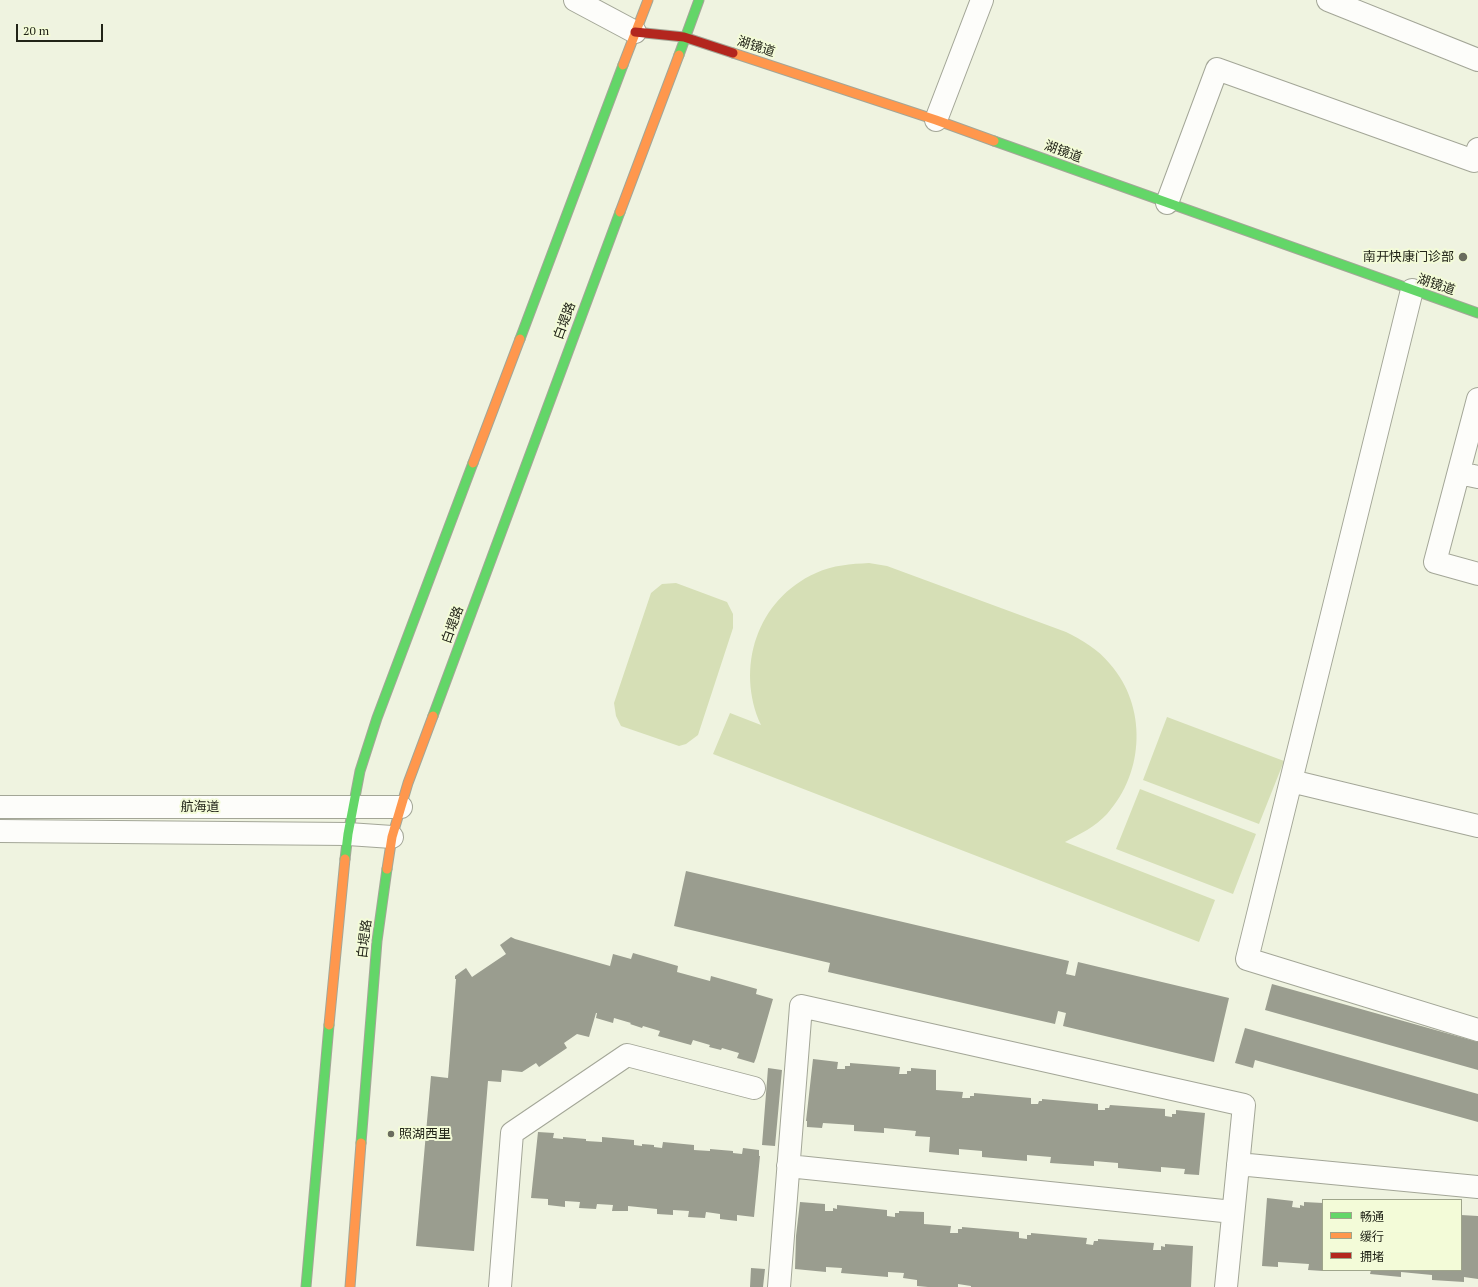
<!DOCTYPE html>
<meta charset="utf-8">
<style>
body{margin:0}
#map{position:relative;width:1478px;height:1287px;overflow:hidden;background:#eff3e0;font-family:"PT Serif","Noto Sans SC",serif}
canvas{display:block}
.legend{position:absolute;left:1322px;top:1199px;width:140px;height:72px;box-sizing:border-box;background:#f3fbd8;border:1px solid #9fa58b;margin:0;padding:5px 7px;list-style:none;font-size:12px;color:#222418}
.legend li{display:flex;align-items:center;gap:8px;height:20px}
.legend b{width:20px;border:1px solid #9fa58b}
.scale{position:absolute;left:16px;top:24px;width:87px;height:18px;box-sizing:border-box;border:2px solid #222418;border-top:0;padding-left:5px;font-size:12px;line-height:14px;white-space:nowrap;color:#222418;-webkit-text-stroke:3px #f3fbd8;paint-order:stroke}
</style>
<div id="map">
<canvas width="1478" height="1287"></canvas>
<ul class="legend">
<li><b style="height:5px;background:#63d668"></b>畅通</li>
<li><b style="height:5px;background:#ff974d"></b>缓行</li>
<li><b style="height:5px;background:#b3261e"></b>拥堵</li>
</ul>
<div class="scale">20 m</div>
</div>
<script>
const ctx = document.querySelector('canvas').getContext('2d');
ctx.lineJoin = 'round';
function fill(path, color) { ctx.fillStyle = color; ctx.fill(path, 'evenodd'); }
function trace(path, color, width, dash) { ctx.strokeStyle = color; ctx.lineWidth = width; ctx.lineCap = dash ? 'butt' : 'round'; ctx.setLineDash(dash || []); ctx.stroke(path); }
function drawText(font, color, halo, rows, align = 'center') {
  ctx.font = font + ' "PT Serif","Noto Sans SC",serif'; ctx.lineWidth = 4; ctx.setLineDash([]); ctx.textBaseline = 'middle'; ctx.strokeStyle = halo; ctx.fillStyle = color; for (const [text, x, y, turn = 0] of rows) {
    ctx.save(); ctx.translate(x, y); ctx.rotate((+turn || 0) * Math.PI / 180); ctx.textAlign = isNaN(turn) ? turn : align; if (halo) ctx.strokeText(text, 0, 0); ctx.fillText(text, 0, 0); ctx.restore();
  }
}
fill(new Path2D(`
 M869 563 887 566 1066 632C1082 640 1098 649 1110 664 1147 706 1145 772 1107 814 1095 827 1080 834 1065 842L1215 900 1199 942 713 754 730 713 761 725C735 668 757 599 816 573 833 565 851 564 869 563Z
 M676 583 727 602 733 614V628L698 735 686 744 679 746 621 726 616 716 614 703 651 593 662 584Z
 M1167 717 1284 761 1259 824 1143 780Z
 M1140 789 1256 834 1233 894 1116 849Z`), '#d6dfb6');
fill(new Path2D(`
 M686 871 1069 961 1066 974 1075 976 1078 962 1229 998 1214 1062 1063 1026 1066 1013 1058 1011 1055 1024 828 972 830 963 674 926Z
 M511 937 515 939 610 966 613 954 631 959 633 953 678 966 677 972 710 981 711 976 757 989 756 994 773 999 756 1058 754 1063 737 1058 739 1053 722 1048 721 1050 709 1047 710 1045 693 1040 691 1045 658 1036 660 1031 643 1026 642 1028 630 1024 631 1023 614 1018 613 1023 596 1018 597 1013H596L589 1037 577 1034 564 1043 567 1048 539 1067 536 1063 522 1072 502 1070 501 1082 488 1081 474 1251 416 1246 431 1076 448 1078 456 979H455V976L466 968 472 977 506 954 500 945Z
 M1272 984 1478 1042V1070L1265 1010Z
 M1245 1028 1478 1094V1122L1255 1060 1253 1068 1235 1063Z
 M813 1059 838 1062 837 1069H845V1066H850V1063L900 1067 899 1074H907V1071H911V1068L936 1070V1090L963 1092 962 1098H970V1096H974V1093L1031 1098V1104H1038L1039 1101H1042V1099L1098 1104V1110H1105V1108H1109L1110 1105 1165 1109V1116L1172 1117V1114H1176V1110L1205 1113 1199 1175 1184 1174 1185 1169 1161 1167V1172L1118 1168V1163L1094 1161V1166L1050 1163 1051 1157 1027 1155V1161L982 1157V1151L959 1149V1155L929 1152 930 1137 915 1136 916 1131 884 1128V1133L854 1131V1125L823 1123 822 1128 807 1127V1121H806Z
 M768 1068 782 1070 775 1146 762 1145Z
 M538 1132 554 1133 553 1138 563 1139V1137L586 1139V1141L602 1142V1137L634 1140V1145L642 1146V1144L654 1145V1147L662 1148 663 1142 694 1145V1150L710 1151V1149L733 1151V1153L742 1154 743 1148 759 1150V1156H760L754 1217 737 1215V1221L720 1219V1214L706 1212 705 1218 688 1217 689 1211 673 1210V1215L657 1214V1209L628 1206V1211H612L613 1205 597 1204 596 1209 579 1208 580 1202 565 1201V1207L548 1205V1199L531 1198Z
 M1267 1198 1293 1201 1292 1207 1300 1208V1205L1304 1206V1202L1323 1203V1271L1308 1270 1309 1264 1278 1262V1267L1262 1266Z
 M800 1202 825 1204V1211H833V1208L837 1209V1205L887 1210V1216L895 1217V1213H899V1211L924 1212V1224L951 1226 950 1233H958V1229H962V1227L1019 1232V1238L1027 1239V1235H1031V1233L1087 1238 1086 1244 1093 1245 1094 1241H1098V1239L1154 1243 1153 1250H1161V1246L1165 1247V1244L1193 1246 1191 1287H971V1286L958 1284V1287H928L917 1286V1280L903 1278 904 1273 888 1272V1277L841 1273 842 1268 826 1267V1272L795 1269 796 1236Z
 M1461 1215 1478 1216V1279L1464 1277V1282L1432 1280V1275L1401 1272V1277L1370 1274 1371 1270H1461Z
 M751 1268 765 1269 763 1287H750Z`), '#9a9d8f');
const street = new Path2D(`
 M575 0 635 32
 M1328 0 1478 60
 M936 120 982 0
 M1167 203 1217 69 1474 161 1478 149
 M1412 290 1247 959 1478 1030
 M1478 399 1435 562 1478 574
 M1459 473 1478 477
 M1291 781 1478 826
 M0 807H401
 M0 831 348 834 392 837
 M1238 1164 1478 1187
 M788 1166 1233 1212
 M500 1287 512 1133 627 1055 754 1088
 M779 1287 801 1006 1244 1105 1226 1287`);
const fast = new Path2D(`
 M679 55 699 0
 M994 141 1478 313
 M520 339 623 65
 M433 716 620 212
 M345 859 348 834 360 771 377 718 473 463
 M361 1143 377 941 387 869
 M306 1287 329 1025`);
const slow = new Path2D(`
 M733 53 936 120 994 141
 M623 65 648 0
 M620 212 679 55
 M473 463 520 339
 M387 869 392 837 408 783 433 716
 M329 1025 345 859
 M350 1287 361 1143`);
const jam = new Path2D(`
 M635 32 684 37 733 53`);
trace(street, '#a3a697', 24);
trace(fast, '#a3a697', 11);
trace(slow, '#a3a697', 11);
trace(jam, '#a3a697', 11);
trace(street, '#fdfdfa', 22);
trace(fast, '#63d668', 9);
trace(slow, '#ff974d', 9);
trace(jam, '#b3261e', 9);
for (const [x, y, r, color] of [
 [1463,257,5,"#6a6c5e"],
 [391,1134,4,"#6a6c5e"]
]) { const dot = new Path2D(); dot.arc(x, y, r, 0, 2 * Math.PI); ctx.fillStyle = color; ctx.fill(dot); trace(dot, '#f3fbd8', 1.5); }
drawText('13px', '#222418', '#f3fbd8', [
 ["湖镜道",756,47,18],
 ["湖镜道",1063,152,20],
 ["湖镜道",1436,285,19],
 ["白堤路",565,321,-70],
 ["白堤路",453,625,-70],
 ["航海道",200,807],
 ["白堤路",365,939,-83]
]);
drawText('13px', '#222418', '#f3fbd8', [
 ["南开快康门诊部",1454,257],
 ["照湖西里",399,1134,"left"]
], 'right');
</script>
